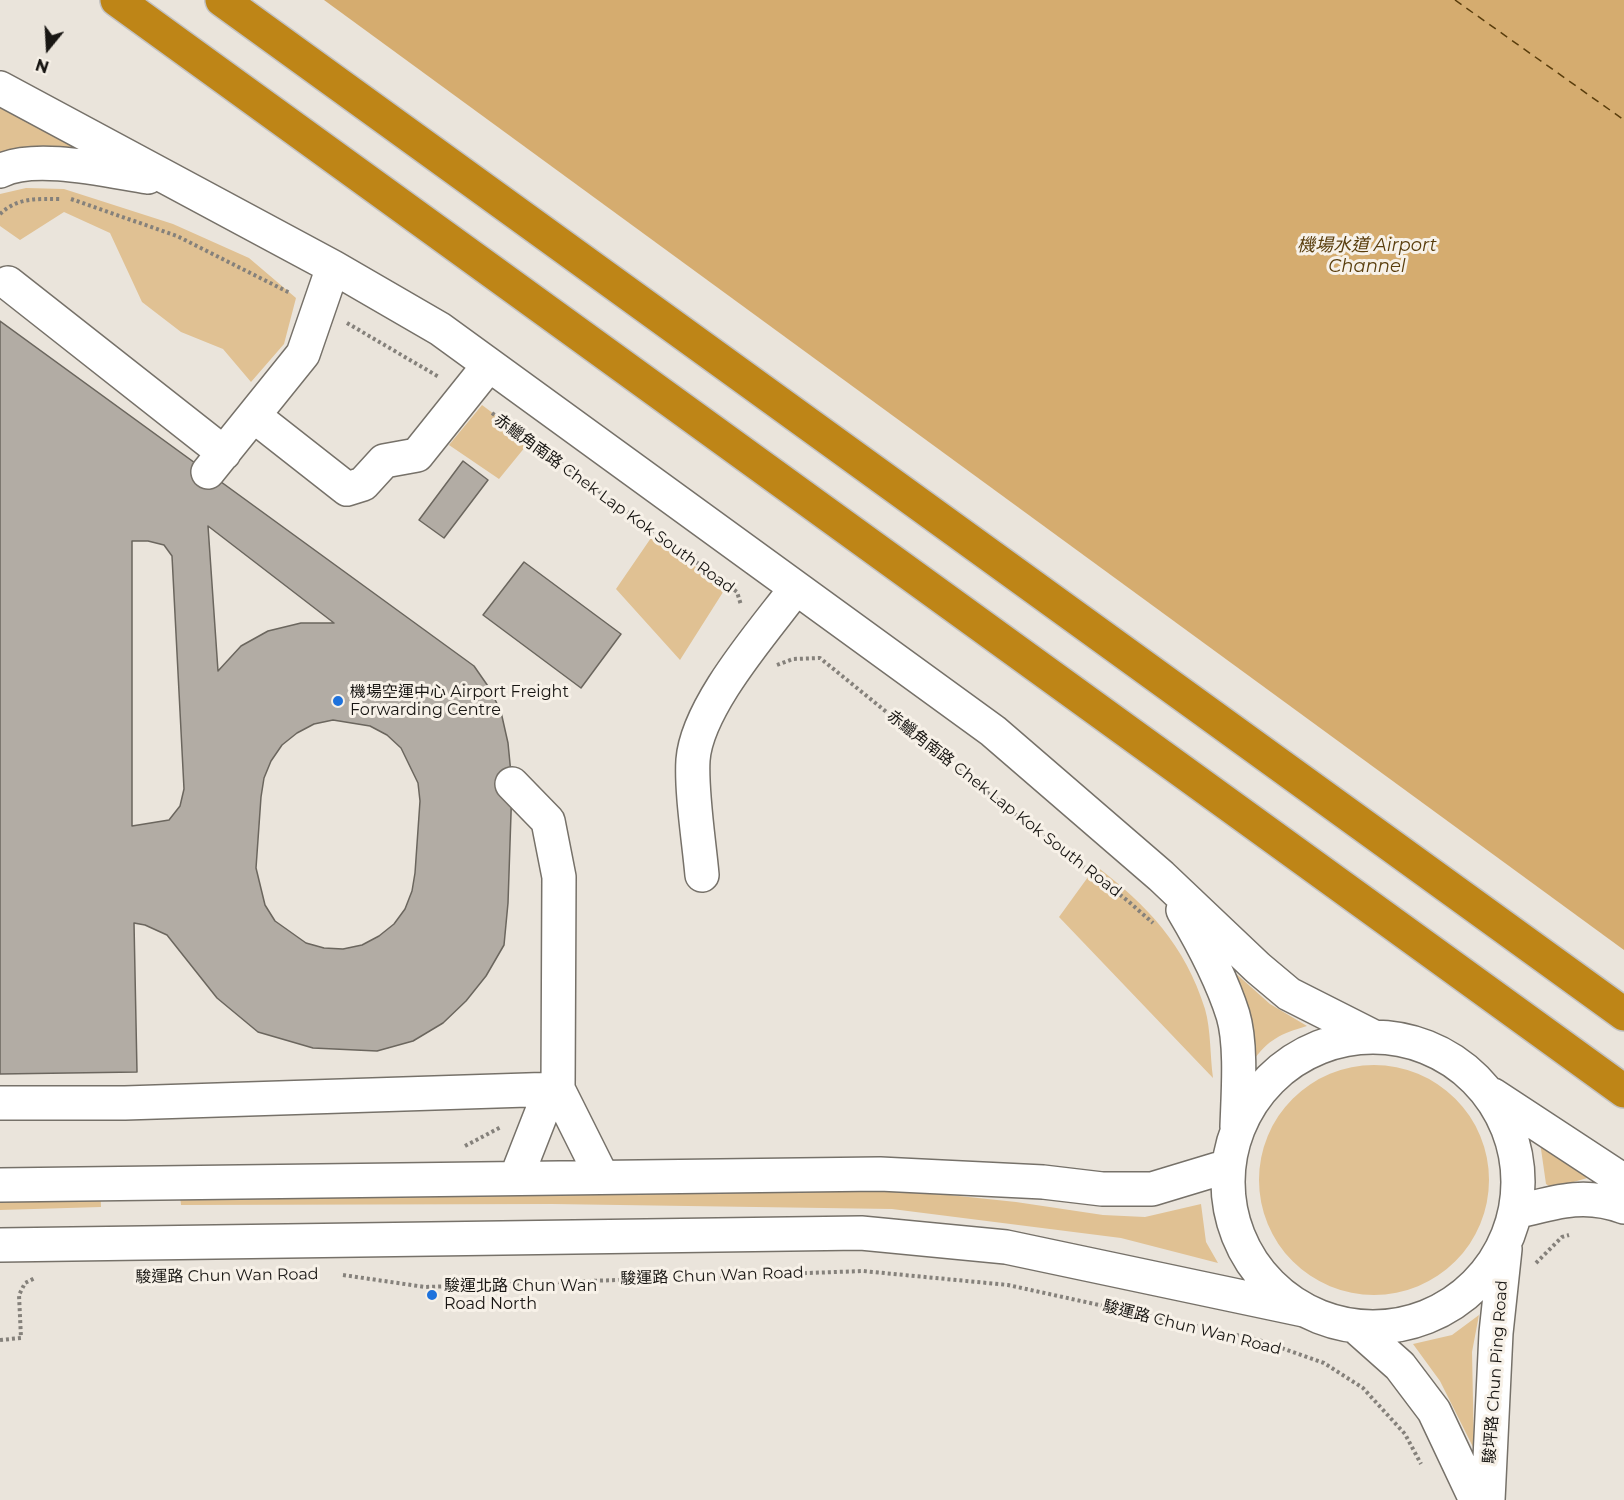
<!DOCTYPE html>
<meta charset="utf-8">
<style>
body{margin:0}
#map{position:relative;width:1624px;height:1500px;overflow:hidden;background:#eae4db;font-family:Montserrat,sans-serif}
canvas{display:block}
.north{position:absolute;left:18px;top:18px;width:60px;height:60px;-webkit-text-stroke:4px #f7f1e8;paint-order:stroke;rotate:198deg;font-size:16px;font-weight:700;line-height:24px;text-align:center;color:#181613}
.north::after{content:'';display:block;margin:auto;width:21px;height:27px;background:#181613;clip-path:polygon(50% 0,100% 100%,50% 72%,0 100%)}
</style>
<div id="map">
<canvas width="1624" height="1500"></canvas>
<div class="north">N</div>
</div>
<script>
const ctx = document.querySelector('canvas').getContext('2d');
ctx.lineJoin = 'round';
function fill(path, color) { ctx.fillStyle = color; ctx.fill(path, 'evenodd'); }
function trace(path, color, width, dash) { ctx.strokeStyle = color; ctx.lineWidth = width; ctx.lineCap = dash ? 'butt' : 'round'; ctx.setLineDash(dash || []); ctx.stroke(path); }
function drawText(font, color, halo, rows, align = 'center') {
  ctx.font = font + ' Montserrat,"Noto Sans TC",sans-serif'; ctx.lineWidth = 6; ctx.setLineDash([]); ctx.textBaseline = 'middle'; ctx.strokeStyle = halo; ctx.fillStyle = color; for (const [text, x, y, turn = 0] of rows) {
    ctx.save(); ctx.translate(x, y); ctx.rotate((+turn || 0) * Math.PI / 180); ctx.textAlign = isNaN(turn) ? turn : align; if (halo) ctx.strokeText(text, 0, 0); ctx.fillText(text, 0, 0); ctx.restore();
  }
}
fill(new Path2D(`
 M0 100 20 117 84 152 45 148 0 154Z
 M26 188 64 189 173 224 249 258 296 298 284 344 251 382 223 349 181 332 142 302 110 233 64 212 20 240 0 226V194Z
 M482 405 530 441 499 479 449 445Z
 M653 535 725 589 680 660 616 589Z
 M1096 866C1148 906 1185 945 1205 1009 1211 1030 1210 1056 1213 1078L1059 917Z
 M1223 962 1270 1004 1307 1026C1280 1034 1269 1039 1252 1062Z
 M1259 1180a115 115 0 1 1 230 0a115 115 0 1 1-230 0Z
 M1540 1142 1591 1177 1552 1188 1546 1184Z
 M100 1182 101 1207 0 1210V1185Z
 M179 1185 892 1189 1016 1202 1103 1215 1145 1217 1201 1204 1206 1242 1218 1263 1121 1238 892 1209 552 1204 181 1205Z
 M1479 1315 1472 1352 1474 1449 1440 1381 1413 1344 1452 1335Z`), '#e0c193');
fill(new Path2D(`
 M231 0H1624V993Z`), '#d5ac6f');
fill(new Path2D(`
 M228 0H324L1624 950V996Z`), '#eae4db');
trace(new Path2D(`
 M1455 0 1624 120`), '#593d0c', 1.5, [8, 6]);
const building = new Path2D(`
 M0 321 474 666 490 689 501 712 508 743 512 784 508 903 504 945 486 976 466 1001 443 1023 413 1041 377 1051 313 1048 258 1032 217 998 167 935 145 925 134 923 137 1072 0 1074ZM208 526 334 623H301L268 631 241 646 218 671ZM132 541H148L164 545 172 556 184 789 180 806 169 820 132 826ZM333 720 370 726 387 735 401 748 418 783 420 801 415 873 412 891 405 909 394 924 379 936 362 945 343 949 324 948 306 943 275 921 265 905 256 868 261 797 264 778 271 761 282 745 297 733 314 724Z
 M463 461 488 480 444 538 419 520Z
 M524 562 621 634 581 688 483 615Z`);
fill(building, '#b2aca4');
trace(building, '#6b665e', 1.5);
const minor = new Path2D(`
 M0 88 333 267 440 329 993 731 1161 876 1258 968 1289 994 1374 1037
 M0 171C35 153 109 171 148 177
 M8 283 224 453
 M254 416 347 489 363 484 384 461 417 455 489 365
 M208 472 303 354 333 267
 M512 784 548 821 559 877 558 1089 602 1177
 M702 875C699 841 691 792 693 760 697 706 764 631 796 588
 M1183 910C1202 942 1222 980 1233 1015 1242 1045 1238 1095 1237 1127
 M1228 1182a145 145 0 1 1 290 0a145 145 0 1 1-290 0Z
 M1493 1095 1624 1181
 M0 1103H125L558 1089
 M516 1178 543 1109 558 1089
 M0 1185 880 1174 1043 1182 1102 1189H1152L1228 1166
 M1516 1212C1555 1202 1585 1192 1624 1207
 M0 1245 861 1233 1006 1247 1304 1310
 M1355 1326 1400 1366 1434 1411 1476 1500
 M1488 1500 1496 1333 1505 1249`);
const highway = new Path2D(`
 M117 0 1624 1091
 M222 0 1624 1014`);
trace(minor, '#767169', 36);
trace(highway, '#c3c2c2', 36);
trace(new Path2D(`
 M71 199 177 236 290 293
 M0 214C18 197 37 199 61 199
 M347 323 439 377
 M492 413 737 592 741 605
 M777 665 793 659 820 658 953 766 1128 901 1153 923
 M465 1146 501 1127
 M1536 1263 1562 1237 1569 1235
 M343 1275 425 1287 863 1271 1008 1285 1259 1340 1324 1363 1363 1388 1405 1434 1421 1464
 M0 1340 21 1338 19 1295 25 1283 35 1278`), '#85817b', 4, [3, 3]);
trace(minor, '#fff', 33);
trace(highway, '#be8517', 33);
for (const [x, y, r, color] of [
 [338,701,6,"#1e72dc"],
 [432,1295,6,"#1e72dc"]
]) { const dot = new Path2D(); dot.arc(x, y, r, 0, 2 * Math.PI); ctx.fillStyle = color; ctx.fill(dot); trace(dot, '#f7f1e8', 2); }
drawText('16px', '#181613', '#f7f1e8', [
 ["赤鱲角南路 Chek Lap Kok South Road",614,504,36],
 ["赤鱲角南路 Chek Lap Kok South Road",1004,804,38],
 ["駿運路 Chun Wan Road",227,1276,-1],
 ["駿運路 Chun Wan Road",712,1276,-2],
 ["駿運路 Chun Wan Road",1192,1328,14],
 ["駿坪路 Chun Ping Road",1496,1372,-86]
]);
drawText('16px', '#181613', '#f7f1e8', [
 ["機場空運中心 Airport Freight",350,692],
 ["Forwarding Centre",350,710],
 ["駿運北路 Chun Wan",444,1286],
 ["Road North",444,1304]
], 'left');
drawText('italic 18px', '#593d0c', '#f7f1e8', [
 ["機場水道 Airport",1367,246],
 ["Channel",1367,267]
]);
</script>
